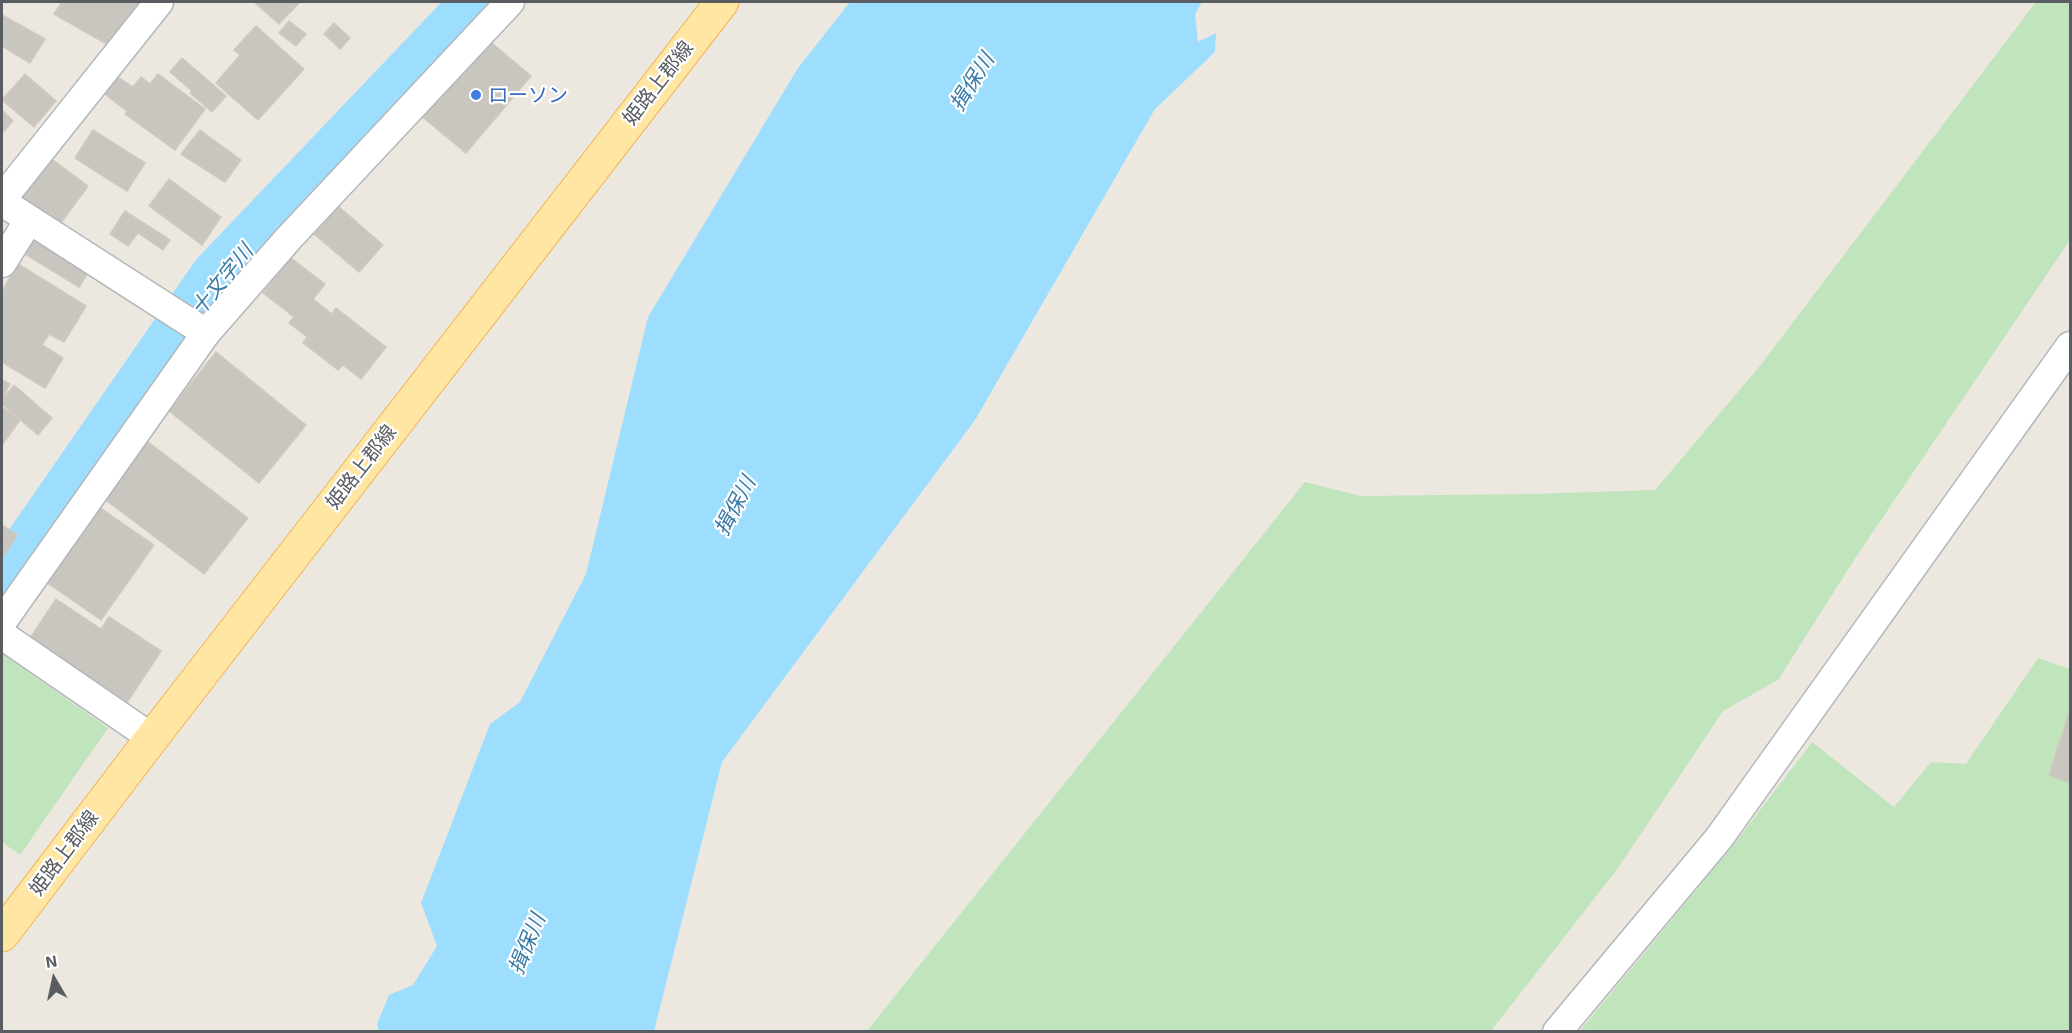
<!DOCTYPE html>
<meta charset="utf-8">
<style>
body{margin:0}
#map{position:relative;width:2072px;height:1033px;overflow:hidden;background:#ece8e0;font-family:"Exo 2",sans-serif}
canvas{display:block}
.frame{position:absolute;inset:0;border:3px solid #595d61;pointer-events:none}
.north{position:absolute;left:24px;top:949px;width:60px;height:60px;-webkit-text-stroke:4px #fff;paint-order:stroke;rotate:351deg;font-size:16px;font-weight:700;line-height:24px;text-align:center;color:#595d61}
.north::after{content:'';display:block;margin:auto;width:21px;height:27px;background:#595d61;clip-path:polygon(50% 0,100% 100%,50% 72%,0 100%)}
</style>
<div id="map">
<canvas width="2072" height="1033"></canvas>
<div class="frame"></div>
<div class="north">N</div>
</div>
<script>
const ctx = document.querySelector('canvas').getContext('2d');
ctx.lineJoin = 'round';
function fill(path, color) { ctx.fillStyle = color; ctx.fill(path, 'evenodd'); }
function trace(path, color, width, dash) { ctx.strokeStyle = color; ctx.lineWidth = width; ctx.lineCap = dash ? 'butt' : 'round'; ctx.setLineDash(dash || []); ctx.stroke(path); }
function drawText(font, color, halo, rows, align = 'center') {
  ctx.font = font + ' "Exo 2","Noto Sans JP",sans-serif'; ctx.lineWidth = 4.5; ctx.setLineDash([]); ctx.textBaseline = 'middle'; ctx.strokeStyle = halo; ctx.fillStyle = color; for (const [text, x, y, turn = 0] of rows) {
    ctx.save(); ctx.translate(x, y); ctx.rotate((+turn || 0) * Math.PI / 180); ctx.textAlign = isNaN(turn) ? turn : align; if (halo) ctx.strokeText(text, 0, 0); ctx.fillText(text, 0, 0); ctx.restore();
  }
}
fill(new Path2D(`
 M2036 2H2070V240L1856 557 1778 680 1723 711 1618 868 1491 1031H867L1305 482 1361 496 1530 494 1655 490 1759 367Z
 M2 654 108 728 20 855 2 842Z
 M2038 658 2070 669V1031L1579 1032 1735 843 1812 742 1894 807 1931 762 1966 764Z`), '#c0e4bc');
fill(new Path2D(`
 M850 2H1202L1195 14 1198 42 1216 33 1215 52 1155 109 975 420 722 762 654 1031H379L377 1024 389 995 413 985 437 946 421 903 490 724 520 702 586 574 648 317 798 68Z`), '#9ddefe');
trace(new Path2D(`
 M2 590 218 278 481 2`), '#9ddefe', 57);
const building = new Path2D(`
 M62 2H142L112 47 54 14Z
 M254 2H300L279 24Z
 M2 15 45 39 30 63 2 46Z
 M289 21 306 34 296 46 279 33Z
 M334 23 350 38 340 49 324 34Z
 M256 26 304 69 258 120 216 83 240 55 234 50Z
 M486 38 531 76 466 153 420 115Z
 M182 58 226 96 212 112 190 93 192 91 170 72Z
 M25 74 56 101 34 127 2 100Z
 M158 74 205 109 175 150 125 114 127 111 102 92 115 75 133 87 141 77 150 84Z
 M2 110 13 121 2 133Z
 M93 130 145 163 127 191 75 158Z
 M200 130 241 160 225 182 181 154Z
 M49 157 88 186 58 227 19 199Z
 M169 179 221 217 202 245 149 206Z
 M338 206 383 245 359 272 314 234Z
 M125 211 170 240 163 250 138 233 128 246 110 234Z
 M36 237 90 270 79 287 25 254Z
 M291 258 325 284 313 299 332 314 336 308 386 347 361 379 343 365 338 370 303 343 307 337 289 323 294 317 263 293Z
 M18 264 86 306 64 342 49 334 42 345 63 358 45 388 2 362V364V291Z
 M216 352 306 425 259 483 169 411Z
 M2 380 10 384 2 399Z
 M14 385 52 418 38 435 2 404V400Z
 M2 407 20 420 2 445Z
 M143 438 248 518 204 574 99 495Z
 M99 507 154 545 101 620 46 582Z
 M2 525 17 535 2 559Z
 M56 599 101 629 109 617 161 651 126 704 29 640Z
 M2070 710V783L2049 775Z`);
fill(building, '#c9c5bf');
trace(building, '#d0c9bf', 1.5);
const minor = new Path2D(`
 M2 199 159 2
 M2 202 206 333
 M2 263 29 220
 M2 622 206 333 288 239 510 2
 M2 635 152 738
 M1557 1032 1719 838 2070 346`);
const primary = new Path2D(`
 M2 935 152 738 722 2`);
trace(minor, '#b3b7bb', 31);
trace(primary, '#f0b555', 35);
trace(minor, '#fff', 28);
trace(primary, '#ffe6a2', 33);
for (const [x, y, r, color] of [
 [476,95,6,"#3f7fe0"]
]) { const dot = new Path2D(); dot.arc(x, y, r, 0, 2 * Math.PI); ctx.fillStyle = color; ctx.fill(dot); trace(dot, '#fff', 2); }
drawText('20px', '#595d61', '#fff', [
 ["姫路上郡線",658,83,-52],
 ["姫路上郡線",361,467,-52],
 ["姫路上郡線",64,853,-53]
]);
drawText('20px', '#366cbe', '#fff', [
 ["ローソン",488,95]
], 'left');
drawText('italic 21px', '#3a7aa7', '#fff', [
 ["揖保川",972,82,-58],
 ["十文字川",222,280,-51],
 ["揖保川",735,506,-62],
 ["揖保川",527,944,-68]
]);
</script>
